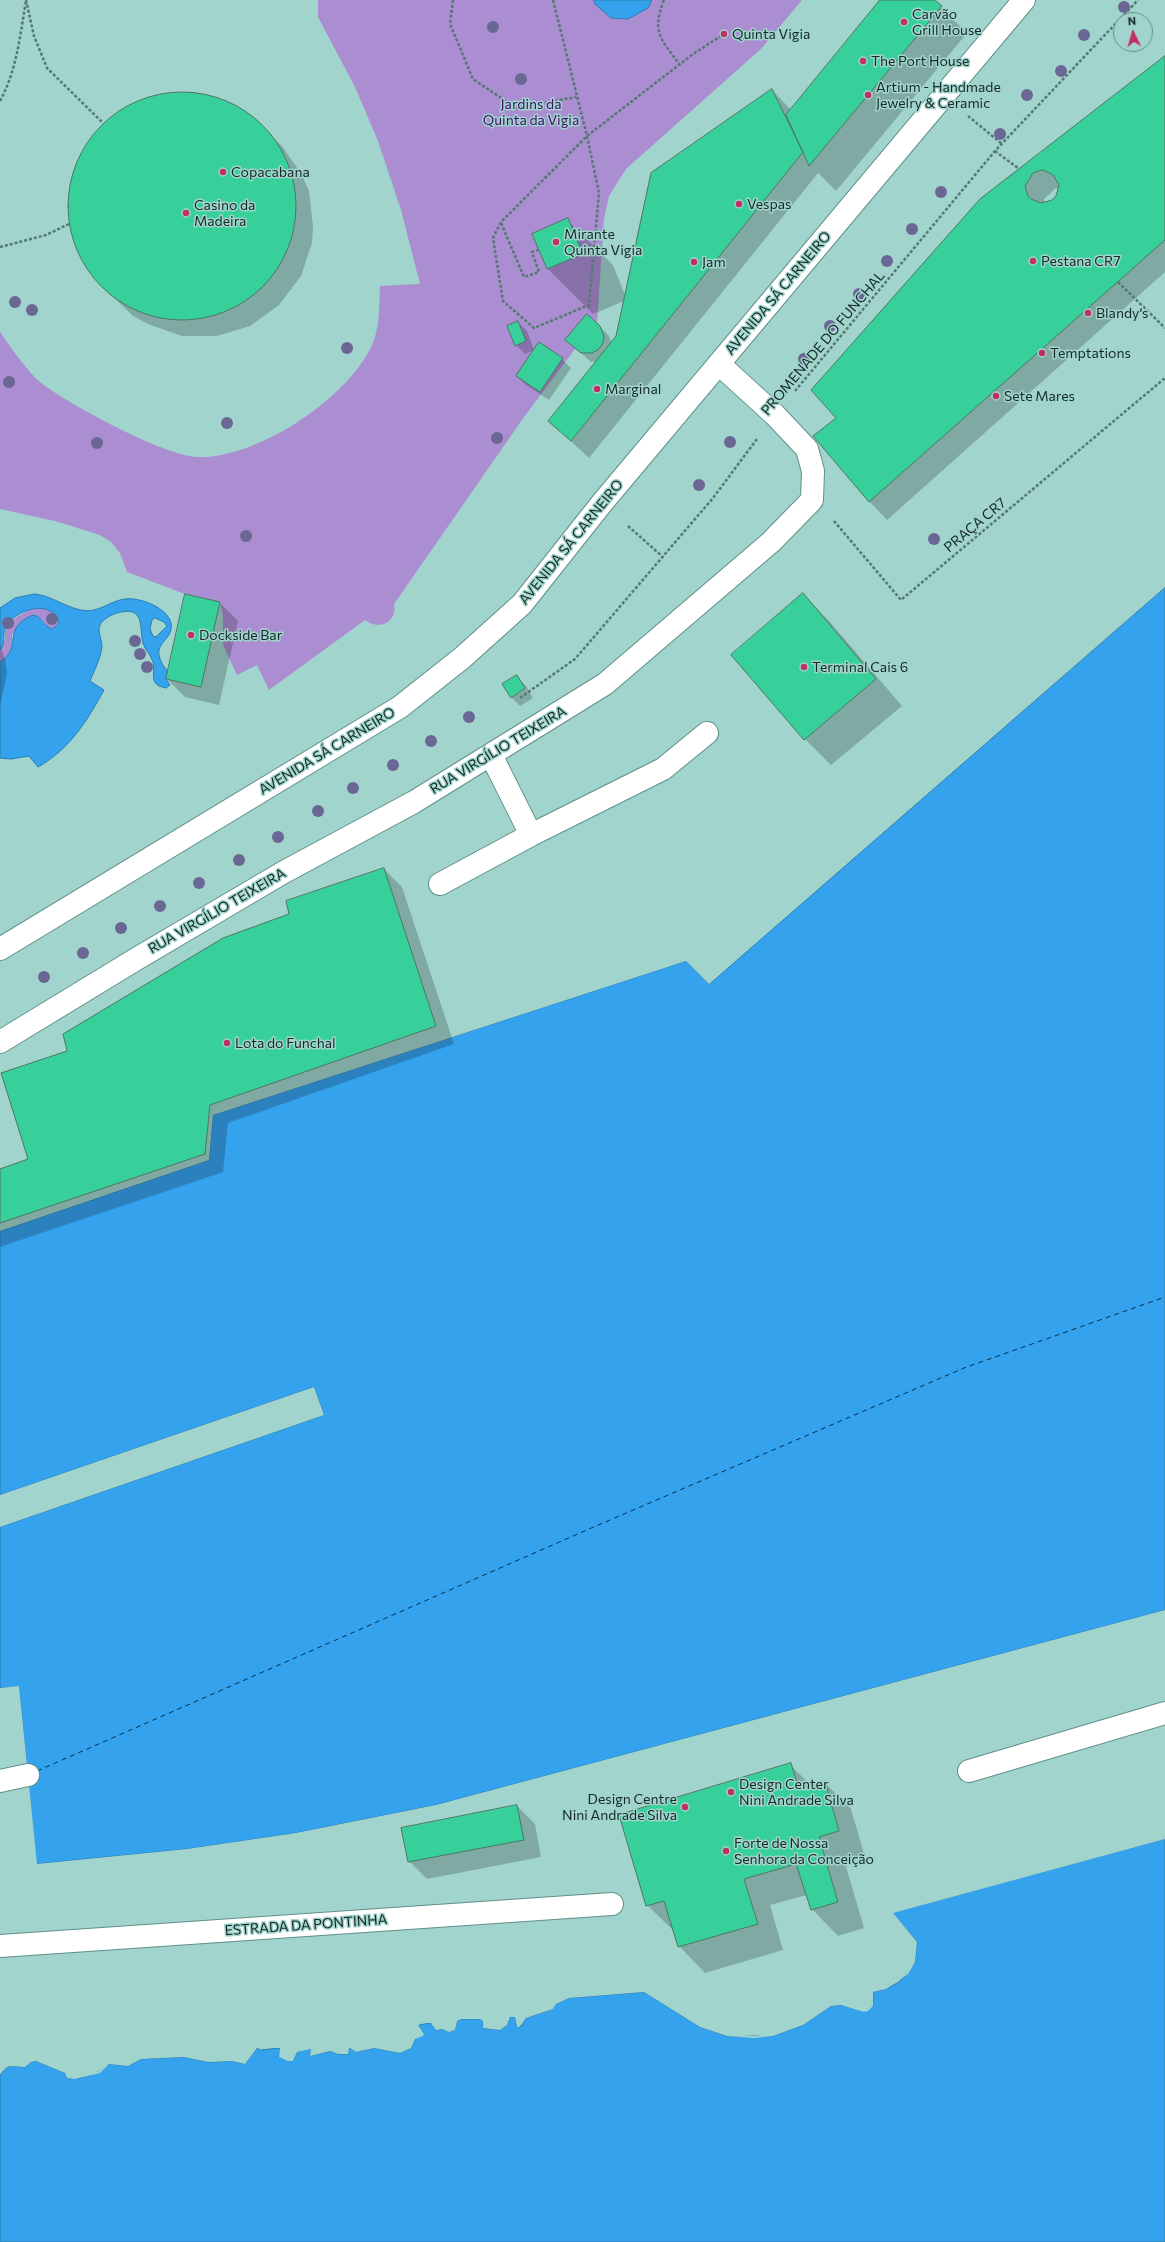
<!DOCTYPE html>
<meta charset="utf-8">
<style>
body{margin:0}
#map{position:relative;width:1165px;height:2242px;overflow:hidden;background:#a0d4cc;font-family:Commissioner,sans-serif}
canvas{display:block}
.north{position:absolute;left:1113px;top:12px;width:40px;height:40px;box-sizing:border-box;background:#a0d4cc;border:1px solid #68908a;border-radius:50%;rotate:355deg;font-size:11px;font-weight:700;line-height:16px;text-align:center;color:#152926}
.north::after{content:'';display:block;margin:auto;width:14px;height:18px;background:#be3163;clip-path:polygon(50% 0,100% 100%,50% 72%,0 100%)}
</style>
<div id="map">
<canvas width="1165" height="2242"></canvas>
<div class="north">N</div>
</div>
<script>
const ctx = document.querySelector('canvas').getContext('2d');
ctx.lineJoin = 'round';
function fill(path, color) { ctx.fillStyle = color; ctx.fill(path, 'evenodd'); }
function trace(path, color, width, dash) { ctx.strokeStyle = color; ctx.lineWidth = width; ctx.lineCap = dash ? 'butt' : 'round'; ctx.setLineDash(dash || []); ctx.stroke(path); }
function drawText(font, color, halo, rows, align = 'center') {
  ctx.font = font + ' Commissioner,sans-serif'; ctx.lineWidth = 3; ctx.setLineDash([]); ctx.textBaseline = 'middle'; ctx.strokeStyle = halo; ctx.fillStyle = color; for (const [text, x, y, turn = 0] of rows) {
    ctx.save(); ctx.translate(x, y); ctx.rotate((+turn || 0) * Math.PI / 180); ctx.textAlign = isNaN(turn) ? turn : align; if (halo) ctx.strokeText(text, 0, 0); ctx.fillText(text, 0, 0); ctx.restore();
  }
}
fill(new Path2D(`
 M318 0H802L761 49 626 169 609 196 604 219 597 323C614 340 594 361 575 349L524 417 394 604C398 622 379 631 365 620L269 690 257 665 237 675 223 645V616L220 602 185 594 127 572 120 553 111 542 100 535 55 521 0 509V332C8 344 29 373 40 382 68 404 162 455 197 457 256 460 353 396 374 340 380 324 379 304 380 286L420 284 401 210 378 141 355 87 318 17Z
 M32 608C43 607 59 610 59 624L52 629 48 628 42 619 12 634C13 645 11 656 0 662V650L5 640V627L7 623Z`), '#ab8dd2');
const water = new Path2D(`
 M594 0H652L648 8 628 19 611 18 595 4Z
 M1165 588V1610L436 1805 296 1833 187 1849 36 1864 19 1687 0 1688V1527L324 1415 314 1387 0 1495V1231L209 1160 213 1115 686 961 709 984Z
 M35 594C52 596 65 607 81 610 98 614 109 601 125 599 139 597 167 607 171 623 175 643 144 642 168 672L166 679 170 685 166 688C147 685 156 672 153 662 151 655 145 650 143 643 139 628 146 605 117 613 111 615 103 619 100 625 97 631 102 640 102 646 101 658 94 671 90 681L104 690C87 721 70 749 38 767L29 756 11 759 0 758V662C24 647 0 629 33 615 43 617 43 626 52 629L59 624C59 618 57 615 52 612 38 603 17 612 7 624 1 631 7 642 0 650V608L15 598ZM155 618 164 622 167 626 156 637 153 636 150 629 152 620Z
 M1165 1839V2242H0V2075C9 2064 10 2066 25 2067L31 2062 36 2061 65 2073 67 2078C81 2080 98 2074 109 2064L128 2066 141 2059 184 2057 208 2062 232 2061 245 2064 257 2048 260 2050 280 2048 279 2057 293 2061 297 2052 311 2048 310 2056 330 2051 338 2054H348L349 2048H351L356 2052 374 2048 400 2053 411 2048 415 2039 424 2034 418 2025 431 2023 436 2030 442 2029 449 2032 455 2030 457 2021 461 2019H480L483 2021V2028L500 2030 507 2025 510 2017H515L517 2027 522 2025 526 2018 553 2009 556 2004 569 1998 644 1992 700 2027 727 2036H773L803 2025 831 2006 841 2005 864 2011 873 2006V1992L886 1989 899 1982 915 1962 917 1942 892 1913Z`);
fill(water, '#35a2ee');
trace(water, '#2b7eb2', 1);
fill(new Path2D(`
 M1165 586 709 984 686 961 213 1115 209 1160 0 1231V1229L207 1159 212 1113 686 959 709 982Z
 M314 1387 324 1415 0 1527V1525L321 1414 313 1389 0 1497V1495Z
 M1165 1610V1612L437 1807 296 1835 187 1851 37 1866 34 1864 17 1689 0 1690V1688L19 1686 37 1864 187 1849 296 1833 436 1805Z
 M1165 1837V1839L893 1913 917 1942 915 1962 908 1974 886 1989 873 1992V2006L868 2011 864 2012 841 2005 831 2006 803 2025 773 2036 754 2038 727 2036 700 2027 644 1992 569 1998 556 2004 553 2009 526 2018 519 2027H517L515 2017H510L507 2025 500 2030 483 2028V2021L480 2019H461L457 2021 455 2030 449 2032 442 2029 436 2030 431 2023H423L418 2025 424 2034 423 2036 415 2039 411 2048 400 2053 374 2048 356 2052 350 2048H349L348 2054H338L330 2051 310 2056 311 2049 297 2052 293 2061H288L279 2057 280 2048H257L245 2064 232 2061 208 2062 184 2057 141 2059 128 2066 109 2064 100 2073 75 2079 67 2078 65 2073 36 2061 31 2062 25 2067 9 2066 4 2068 0 2075 2 2067 8 2064 24 2065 30 2060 36 2059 66 2071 68 2076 75 2077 99 2071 109 2062 128 2064 141 2057 184 2055 208 2060 232 2059 244 2062 256 2046H281V2056L288 2059H291L296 2050 311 2046 313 2048 312 2054 330 2049 339 2052H346L347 2047 351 2046 356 2050 374 2046 400 2051 409 2046 413 2038 421 2034 416 2025 423 2021H432L437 2028 443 2027 449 2030 453 2029 456 2020 460 2017H480L485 2020V2026L499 2028 506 2024 509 2015 517 2016 518 2025 525 2016 551 2008 555 2002 568 1996 644 1990 701 2025 728 2034 754 2036 773 2034 802 2023 830 2004 842 2003 867 2009 871 2005 872 1991 886 1987 906 1973 913 1961 915 1943 891 1914V1911Z`), '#a0d4cc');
fill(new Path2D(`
 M882 0H933L967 33 836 191 818 173 589 458 549 421 597 361 591 362 567 340 600 327 609 336 612 343 617 336 624 301 593 314 548 269 533 234 567 220 613 265 625 295 772 90 791 110Z
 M1165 58V272L887 520 870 502 815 437 837 418 981 200ZM1056 188 1059 189 1057 197 1047 204H1044V199Z
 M166 94 202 95 235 106 250 116 282 146 302 175 309 191 313 226 312 243 301 276 279 305 250 326 217 336H182L148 324 133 316 101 285 80 256 70 224V187L81 153 104 124 133 104Z
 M518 322 527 331 534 350 525 354 516 345Z
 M562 359 571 368 549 400 526 385 517 376Z
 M186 595 220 603 238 621 219 705 185 697 167 679Z
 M803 595 829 621 902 706 831 765 805 739Z
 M0 646 5 659 7 674 0 706Z
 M517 677 526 686 533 698 520 706 511 697Z
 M384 869 402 887 454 1044 228 1123 223 1172 0 1247V1170L30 1159 68 1051 291 915Z
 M790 1765 812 1786 825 1783 851 1809 865 1857 845 1863 864 1928 838 1936 812 1909 807 1895 770 1905 783 1950 705 1973 679 1946 674 1931 647 1905Z
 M517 1806 535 1824 541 1857 427 1879 409 1861Z`), '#0003');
trace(new Path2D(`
 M37 1771 589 1529 964 1368 1165 1297`), '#053250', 1, [5, 4]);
const building = new Path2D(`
 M880 0H935L942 6 809 166 786 115Z
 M1165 56V240L869 502 813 436 836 418 811 390 980 199ZM1043 170 1053 175 1059 185 1056 196 1052 200 1041 203 1031 199 1028 196 1025 186 1033 173Z
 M772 89 803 152 571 441 548 421 616 336 651 173Z
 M68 206a114 114 0 1 1 228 0a114 114 0 1 1-228 0Z
 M568 218 583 254 547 269 532 234Z
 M587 314 600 326 604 336 603 343 599 349 592 353H581L565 340Z
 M518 321 526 341 515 346 507 326Z
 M539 342 563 358 540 392 516 376Z
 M803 593 876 679 804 740 731 655Z
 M185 594 220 602 201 687 166 679Z
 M517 675 525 688 511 698 502 684Z
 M384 868 436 1026 210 1105 205 1154 0 1223V1169L28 1159 1 1073 67 1051 63 1034 223 938 289 914 286 901Z
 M791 1763 799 1789 825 1781 839 1831 819 1837 838 1902 811 1910 796 1864 744 1879 758 1924 678 1947 664 1901 646 1906 619 1815Z
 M517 1805 524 1840 408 1862 401 1828Z`);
fill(building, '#37d09a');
trace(building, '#4d7663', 1);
const minor = new Path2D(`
 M491 755 531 835
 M440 884 531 835 663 769 707 733
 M0 1042 138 958 284 872 414 802 605 684 771 542 812 500 813 471 807 449 775 415 719 364
 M969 1771 1165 1713
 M0 1781 28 1775
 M0 1946 612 1904`);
const major = new Path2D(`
 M0 949 400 707 462 658 522 604 602 503 1024 0`);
trace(minor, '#5f9089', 24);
trace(major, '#5f9089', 24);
trace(new Path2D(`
 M26 0 34 36 47 68 103 123
 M453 0 450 24 473 79 516 108 576 97
 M553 0 587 136 599 193 589 305 534 328 503 301 493 238 501 222 587 136 693 54 724 34
 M664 0C651 33 661 39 680 65
 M0 101C17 70 20 35 26 1
 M968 116 1002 144
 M995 151 1018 168
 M501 223 524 277 539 272 532 252 538 250
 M0 247 46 235 69 224
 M1118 282 1165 328
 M795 391 995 151 1138 0
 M834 521 901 600 1165 378
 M628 526 663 557
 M520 698 575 659 713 498 757 439`), '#557872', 2.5, [3, 2]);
trace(minor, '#fff', 22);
trace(major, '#fff', 22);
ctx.fillStyle = '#6b6794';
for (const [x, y] of [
 [1124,7],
 [493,27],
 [1084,35],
 [1061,71],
 [521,79],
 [1027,95],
 [1000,134],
 [941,192],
 [912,229],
 [887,261],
 [859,294],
 [15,302],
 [32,310],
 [830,326],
 [347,348],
 [804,359],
 [9,382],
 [227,423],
 [497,438],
 [730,442],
 [97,443],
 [699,485],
 [246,536],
 [934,539],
 [52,619],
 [8,623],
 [135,641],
 [140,654],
 [147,667],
 [469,717],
 [431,741],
 [393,765],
 [353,788],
 [318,811],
 [278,837],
 [239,860],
 [199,883],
 [160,906],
 [121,928],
 [83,953],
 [44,977]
]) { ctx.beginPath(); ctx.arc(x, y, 6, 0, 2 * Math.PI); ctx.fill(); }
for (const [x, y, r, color] of [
 [904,22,4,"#be3163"],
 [724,34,4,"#be3163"],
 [863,61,4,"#be3163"],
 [868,95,4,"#be3163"],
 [223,172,4,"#be3163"],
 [739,204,4,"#be3163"],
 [186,213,4,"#be3163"],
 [556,242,4,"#be3163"],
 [1033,261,4,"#be3163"],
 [694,262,4,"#be3163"],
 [1088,313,4,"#be3163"],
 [1042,353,4,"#be3163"],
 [597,389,4,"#be3163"],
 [996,396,4,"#be3163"],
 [191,635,4,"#be3163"],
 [804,667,4,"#be3163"],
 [227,1043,4,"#be3163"],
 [731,1792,4,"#be3163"],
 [685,1807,4,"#be3163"],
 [726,1851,4,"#be3163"]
]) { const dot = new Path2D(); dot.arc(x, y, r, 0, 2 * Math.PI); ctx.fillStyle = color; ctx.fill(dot); trace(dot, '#a0d4cc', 1.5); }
drawText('14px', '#152926', '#a0d4cc', [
 ["Carvão",912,14],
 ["Grill House",912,30],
 ["Quinta Vigia",732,34],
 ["The Port House",871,61],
 ["Artium - Handmade",876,87],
 ["Jewelry & Ceramic",876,103],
 ["Copacabana",231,172],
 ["Vespas",747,204],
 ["Casino da",194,205],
 ["Madeira",194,221],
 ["Mirante",564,234],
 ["Quinta Vigia",564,250],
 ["Pestana CR7",1041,261],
 ["Jam",702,262],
 ["Blandy‘s",1096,313],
 ["Temptations",1050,353],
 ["Marginal",605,389],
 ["Sete Mares",1004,396],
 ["Dockside Bar",199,635],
 ["Terminal Cais 6",812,667],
 ["Lota do Funchal",235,1043],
 ["Design Center",739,1784],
 ["Nini Andrade Silva",739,1800],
 ["Design Centre",677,1799,"right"],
 ["Nini Andrade Silva",677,1815,"right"],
 ["Forte de Nossa",734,1843],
 ["Senhora da Conceição",734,1859]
], 'left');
drawText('14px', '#400d67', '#a0d4cc', [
 ["Jardins da",531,104],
 ["Quinta da Vigia",531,120]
]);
drawText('14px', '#152926', '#a0d4cc', [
 ["AVENIDA SÁ CARNEIRO",778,293,-50],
 ["PROMENADE DO FUNCHAL",823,343,-50],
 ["PRAÇA CR7",975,525,-40],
 ["AVENIDA SÁ CARNEIRO",571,542,-51],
 ["RUA VIRGÍLIO TEIXEIRA",498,750,-31],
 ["AVENIDA SÁ CARNEIRO",327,751,-31],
 ["RUA VIRGÍLIO TEIXEIRA",217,911,-30],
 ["ESTRADA DA PONTINHA",306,1925,-4]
]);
</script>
